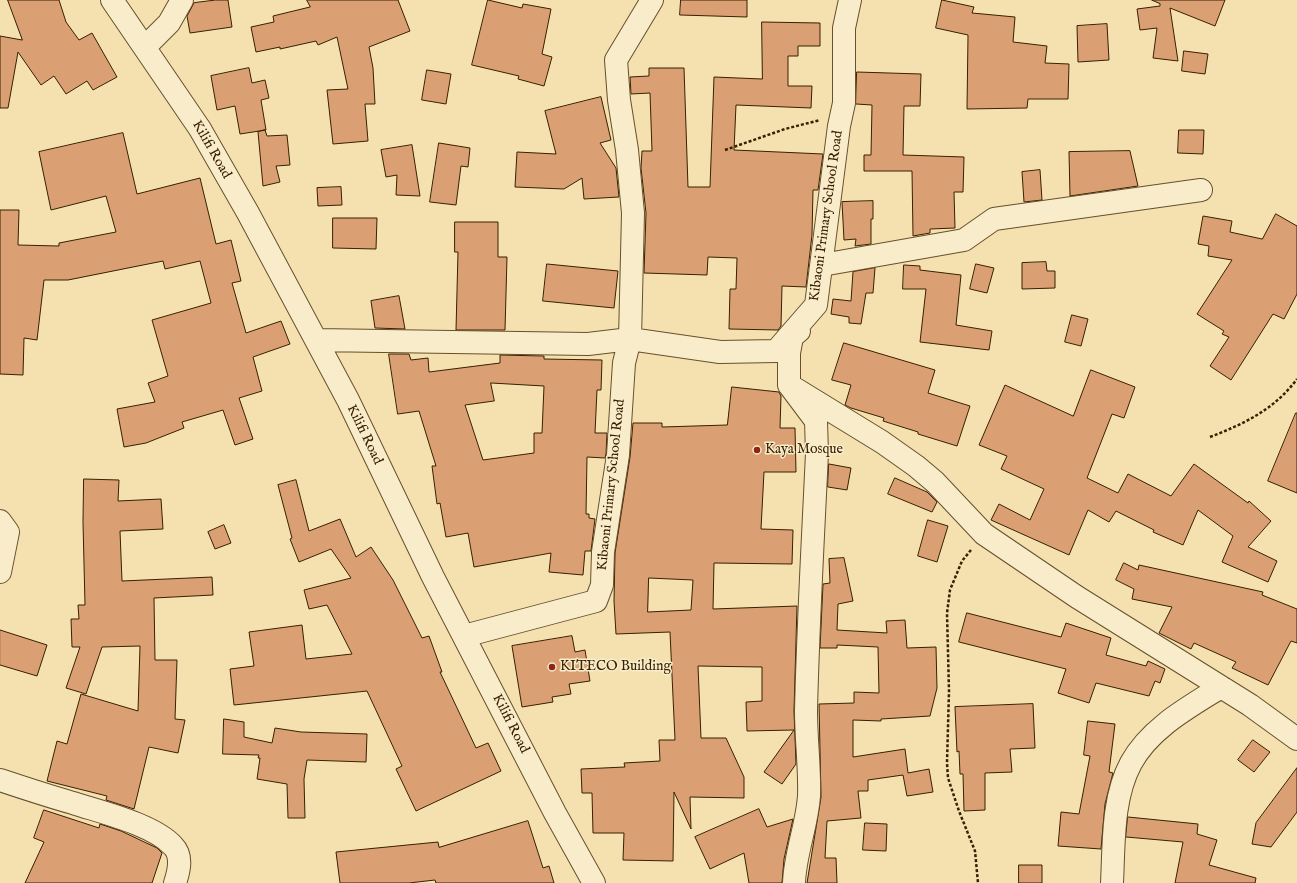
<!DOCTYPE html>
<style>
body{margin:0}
canvas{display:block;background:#f4e1af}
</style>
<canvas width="1297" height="883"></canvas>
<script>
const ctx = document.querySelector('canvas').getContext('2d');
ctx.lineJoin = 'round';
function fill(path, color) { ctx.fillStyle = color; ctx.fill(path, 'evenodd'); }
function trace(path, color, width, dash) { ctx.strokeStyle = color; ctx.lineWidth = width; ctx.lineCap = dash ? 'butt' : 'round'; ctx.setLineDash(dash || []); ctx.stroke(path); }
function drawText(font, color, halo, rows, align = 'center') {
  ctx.font = font + ' "IM FELL English",serif'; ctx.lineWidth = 3; ctx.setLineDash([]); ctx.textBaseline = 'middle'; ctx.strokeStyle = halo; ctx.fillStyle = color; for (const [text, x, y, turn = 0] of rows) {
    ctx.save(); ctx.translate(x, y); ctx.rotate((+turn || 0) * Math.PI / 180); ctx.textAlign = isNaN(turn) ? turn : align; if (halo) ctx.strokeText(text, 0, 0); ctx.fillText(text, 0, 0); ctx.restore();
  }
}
const building = new Path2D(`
 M8 0H59L66 22 79 40 92 33 117 77 93 90 87 81 66 94 54 76 41 85 18 52 8 108H0V36L22 40Z
 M216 0H228L232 27 190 33 187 16 194 3Z
 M307 0H398L410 31 369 47 373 68 375 104H365L368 141 333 144 327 90 348 89 337 37 318 45 316 41 280 49V47L256 52 251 27 274 22 273 16 310 7Z
 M488 0 522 8 523 4 551 9 542 54 552 57 544 86 518 79 519 76 472 65Z
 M681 0H747V17L680 15Z
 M942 0 974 7 972 13 1015 17 1013 42 1047 46 1045 63 1069 64 1068 99H1028L1027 108 967 109 968 35 936 28Z
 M1152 0H1225L1215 26 1170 8 1178 61 1153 58 1157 28 1140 30 1137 9 1160 6V4Z
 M762 22 820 23V46H798V56H788V86H812L811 108 736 105 734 150 823 154 818 190H813L812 235 806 287 782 286 781 326 778 330 729 329 730 289H736L737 258 708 257 707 275 644 273 646 213 641 168 642 151H652L650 93 631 94 630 77 649 76V68H684L688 187H710L714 77 762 79Z
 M1107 24 1109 60 1078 62 1077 26Z
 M1184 51 1208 54 1205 74 1182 71Z
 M249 68 252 83 265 80 269 98 261 100 266 130 240 134 235 106 217 110 211 76Z
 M427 70 451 74 446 104 422 100Z
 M857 72 921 74 920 106H904L903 155 964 157 963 192H954L955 228 930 229V233L913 236 912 171H864V155H871L872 105 856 104Z
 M601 97 611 140 600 143 616 168 619 197 584 199 582 178 564 189 515 187 517 152 556 154 545 111Z
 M265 130 267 136 287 135 290 165 276 166 280 182 263 186 258 132Z
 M1179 130H1204L1203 154 1178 153Z
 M123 133 137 194 200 178 216 244 231 240 241 281 232 283 246 333 281 321 290 344 253 357 262 391 239 398 253 439 235 445 223 410 182 422 184 428 146 443 124 447 117 409 155 402 148 383 168 376 152 320 211 303 200 261 165 269 163 261 68 280H44L37 340 24 338 23 375 0 374V210H19L18 245 59 246V243L116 232 106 196 51 210 39 152Z
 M439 143 470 148 468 167 461 166 456 205 430 202Z
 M412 145 420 196 396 195 397 175 386 177 381 150Z
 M1130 151 1138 186 1070 196 1069 152Z
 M1040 170 1042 200 1024 202 1022 172Z
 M341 187 342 205 318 206 317 188Z
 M873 201V219H871V244L855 246 856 239 844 240 842 202Z
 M1276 214 1297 226V294L1284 319 1273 314 1231 380 1210 366 1229 337 1222 334 1224 331 1197 314 1232 260 1208 256 1209 246 1198 244 1203 216 1232 221 1230 232 1262 239Z
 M333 218H377L376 249 333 248Z
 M455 222H498V257H507L505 330H456L458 252H455Z
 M1046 262 1047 271H1055V288L1022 289V263Z
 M547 264 618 271 614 308 543 301Z
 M976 264 994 268 987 293 970 289Z
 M904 265 920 266V270L961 275 956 325 992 331 989 350 920 342 926 289H903Z
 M875 268 873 293H866L861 324 849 323V317L831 314 833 299 851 301 853 272Z
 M399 296 405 329 375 328 371 301Z
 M1072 315 1088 319 1081 346 1065 342Z
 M844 343 935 370 928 393 970 406 957 446 918 434V432L883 421 884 418 851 408 845 405 851 385 832 380Z
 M389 354H409L411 360 428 358 429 372 500 363V355L544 356V359L602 360 601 390H597L595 433H607L606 454 605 458 587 457 586 514H589V518L595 519 591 551H585L583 575 549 572 551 553 474 567 468 533 446 537 440 503 437 504 432 466H436L419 411 398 414ZM491 383 544 386 542 433H534V453L483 460 465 405 494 401Z
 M1091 370 1135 387 1124 418 1112 414 1087 478 1118 493 1128 474 1171 496 1194 464 1248 503 1249 501 1271 521 1248 547 1277 561 1268 582 1222 562 1233 536 1198 510 1183 545 1153 532 1154 530 1116 511 1109 522 1088 510 1069 555 991 520 999 504 1030 520 1044 489 1001 469 1007 456 979 445 1005 385 1073 416Z
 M732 387 779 392 781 396 780 428H795L796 472H764L761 529 793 530 792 564 714 563 713 609 797 606 794 711 796 764 782 784 764 772 794 730 747 731 746 702 762 701V667L698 666 701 738H726L744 777V798L690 797 691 829 674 792 673 861 623 860 624 833H593L592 793H582L581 769 625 767 624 763 660 761 659 740H675L670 632 616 634 614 601 615 553 630 457 633 423H662V427L727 425ZM649 578 693 580 691 610 648 612Z
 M1296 413H1297V493L1268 481Z
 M829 464 851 468 847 490 828 487Z
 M895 478 927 492 937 502 932 512 888 494Z
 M84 479 119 480 118 501 161 499 163 529 120 531 122 581 212 577 213 595 154 598 155 660H177L175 719 185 720 178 753 149 747 134 809 106 800 107 796 47 781 57 741 67 744 81 694 138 711 140 646 102 647 86 694 66 688 80 647H72L71 619H79L78 605H85L83 522Z
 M296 480 309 531 340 519 356 557 371 547 393 580 422 638 429 636 442 672H440L476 748 488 743 501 771 416 811 396 769 402 766 367 691 234 705 230 669 254 666 249 632 302 625 306 659 352 654 327 605 309 609 304 590 351 578 331 549 299 562 290 539 292 538 278 485Z
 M928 520 948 526 937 562 918 556Z
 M224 525 231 543 215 549 208 532Z
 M844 558 853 601 838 604 837 630 887 633 886 621 905 620 907 648 936 647 937 688 930 716 881 719V721L853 720V757L905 749 908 773 929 769 933 792 907 796 903 775 868 780V791H858L861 818 827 821 825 858H836L837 883H807L821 797 819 704 854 703V692L879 693 878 647 837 645V648H820L823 584 830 583 829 559Z
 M1124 563 1138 570 1139 565 1263 592 1262 595 1297 609V643L1291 641 1268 685 1232 668 1236 662 1194 643 1191 649 1159 633 1172 607 1132 599 1134 589 1116 580Z
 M967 613 1061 637 1066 623 1111 638 1106 655 1146 666 1148 661 1165 669 1160 683 1155 681 1149 696 1096 683 1089 703 1058 693 1066 669 959 642Z
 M0 630 47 645 37 676 0 665Z
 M572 636 575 652 585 650 590 681 569 684 571 694 552 697 553 702 522 707 512 646Z
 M1033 704 1035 748 1010 749 1012 772 985 773V810L964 811 963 774H960L959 751 957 752 955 707Z
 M224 719 244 722V737L272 743 275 728 301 732 367 734 366 762 307 760 304 779 305 818H288L287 784 257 779 260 758H258L259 755 223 754Z
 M1088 721 1115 724 1109 772 1113 773 1105 804 1101 849 1058 846 1061 812 1079 814 1090 756 1084 755Z
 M1253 740 1270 752 1254 772 1238 760Z
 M1297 768V812L1271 847 1252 844 1256 823Z
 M759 809 767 827 793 819 784 859 782 883H749L744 853 710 869 695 837Z
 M44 810 99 828 100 824 121 831 157 848 162 853 152 883H25L44 842 34 838Z
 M1128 817 1198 824 1197 834 1217 840 1209 865 1256 878 1255 883H1175L1183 842 1126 837Z
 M528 821 543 868 549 866 554 883H436L435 880 409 883H340L336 852 438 842 439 847Z
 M865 823 887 824 886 851 863 850Z
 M1019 865H1042V883H1019Z`);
fill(building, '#da9f72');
trace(building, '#382001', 1);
const minor = new Path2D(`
 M112 0 200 129 248 213 348 400 433 577 555 813 594 883
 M145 47 169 23 182 0
 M822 265 964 240 994 219 1201 190
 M316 340 588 344 630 339 633 213 627 150 619 100 616 60 652 0
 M789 385 882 442 916 466 935 482 984 534 1077 597 1250 705 1297 739
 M0 521 8 532 0 572
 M464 636 596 601 602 585 603 552 618 455 624 363 630 339 720 352 776 351 816 305 839 126 844 103V28L850 0
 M0 780C24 788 48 796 73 803 100 812 153 824 173 846 183 856 179 871 175 883
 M794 883C795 853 807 826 809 796 810 768 806 740 806 711 808 625 813 539 817 453L816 421 789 385V353L792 337 799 331
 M1112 883C1114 844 1112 798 1131 763 1150 728 1189 707 1221 687`);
trace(minor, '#67502c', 24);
trace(new Path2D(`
 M725 150 785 129 820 120
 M1210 437C1244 424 1275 409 1297 379
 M971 550 962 561 950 590 947 613 949 691 947 763 948 778 959 811 975 851 978 883`), '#382001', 2.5, [3, 2]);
trace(minor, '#f8eccb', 22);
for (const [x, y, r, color] of [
 [757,450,4,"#8f2418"],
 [552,667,4,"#8f2418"]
]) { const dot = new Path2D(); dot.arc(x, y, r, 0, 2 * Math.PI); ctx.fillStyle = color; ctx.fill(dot); trace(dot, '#f8eccb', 1.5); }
drawText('14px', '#382001', '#f8eccb', [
 ["Kilifi Road",211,150,60],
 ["Kibaoni Primary School Road",827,216,-82],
 ["Kilifi Road",364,435,64],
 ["Kibaoni Primary School Road",612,485,-84],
 ["Kilifi Road",510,724,63]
]);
drawText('14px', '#382001', '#f8eccb', [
 ["Kaya Mosque",765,450],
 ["KITECO Building",560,667]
], 'left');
</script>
